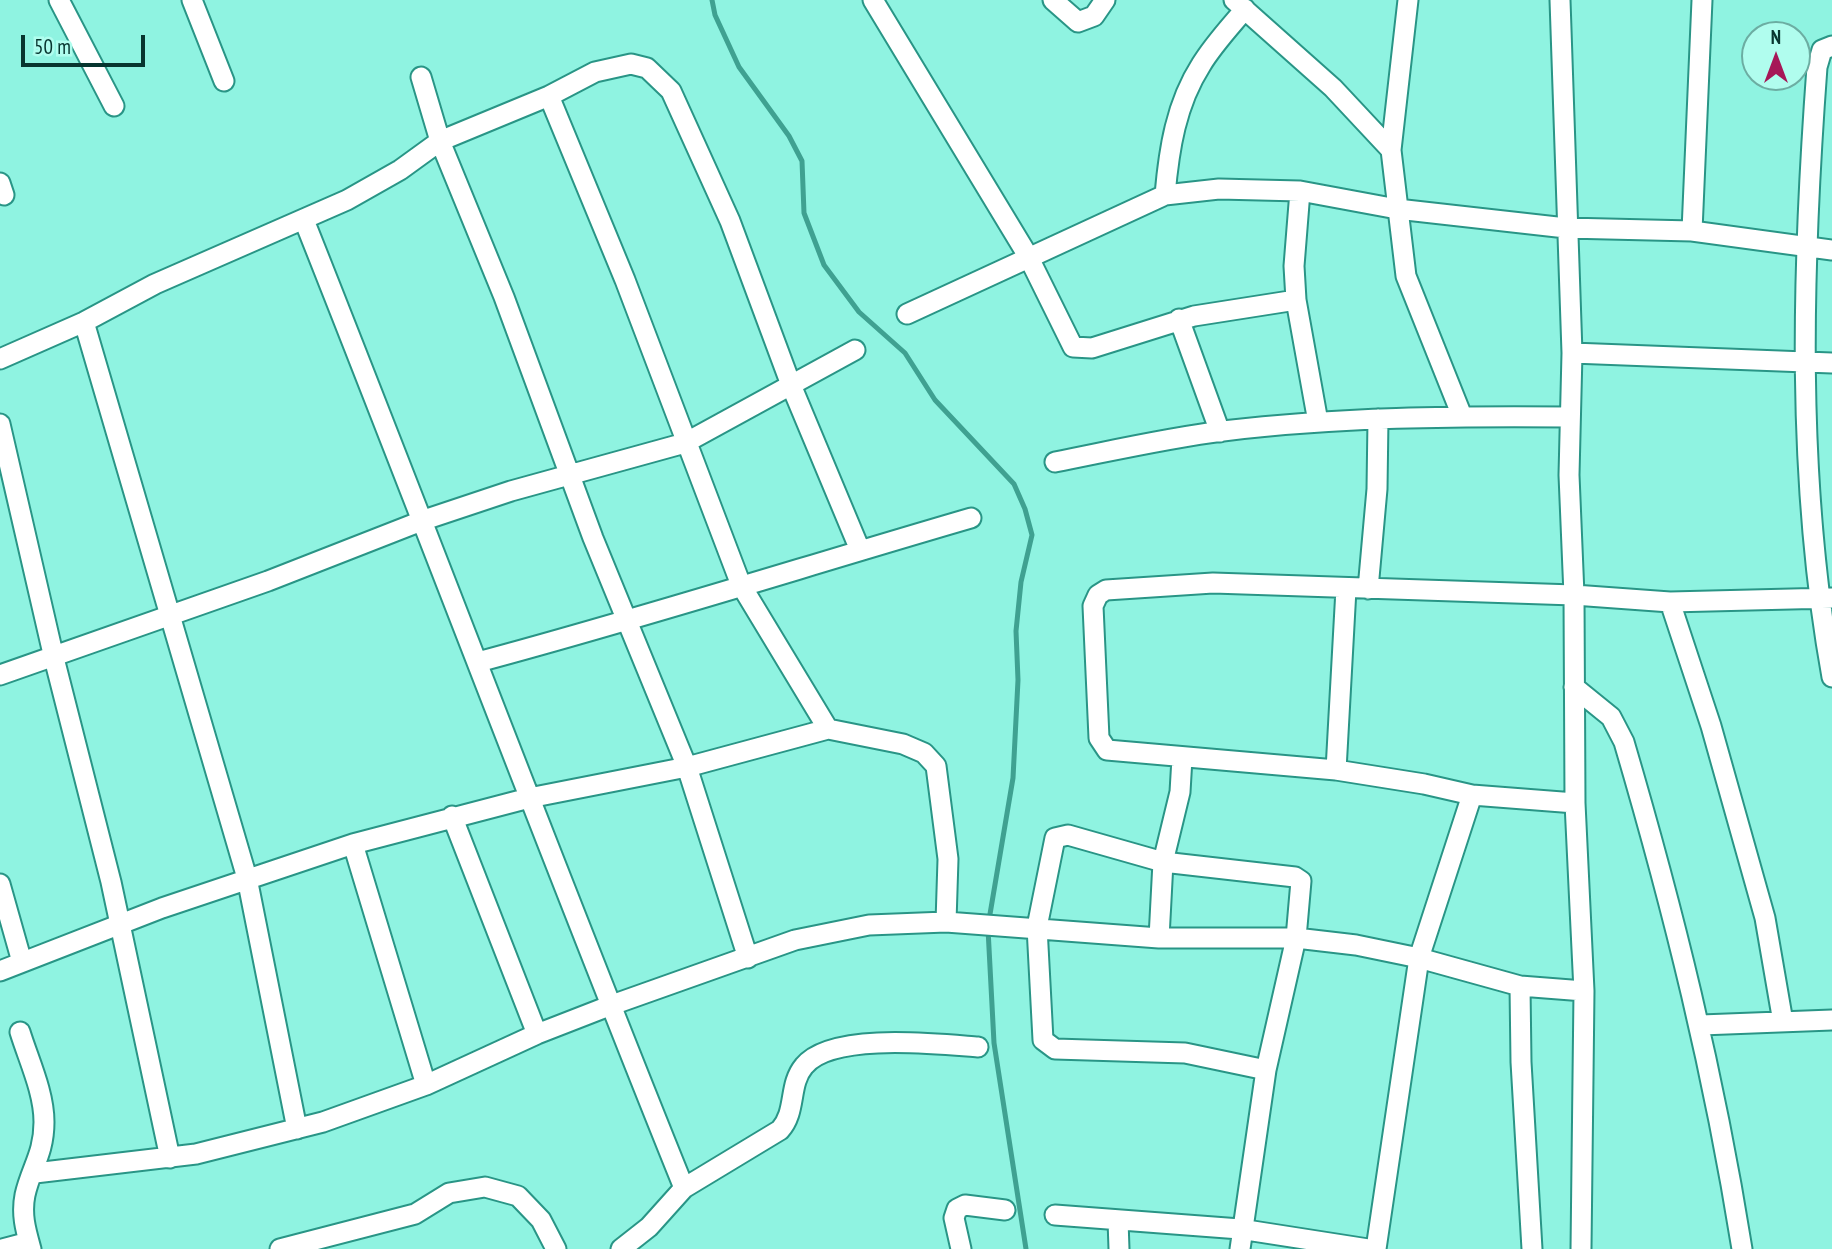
<!DOCTYPE html>
<style>
body{margin:0}
#map{position:relative;width:1832px;height:1249px;overflow:hidden;background:#8ff3e1;font-family:"PT Sans Narrow",sans-serif}
canvas{display:block}
.north{position:absolute;left:1741px;top:21px;width:70px;height:70px;box-sizing:border-box;background:#b0fdee;border:2px solid #6cada2;border-radius:50%;rotate:0deg;font-size:19px;font-weight:700;line-height:28px;text-align:center;color:#07352f}
.north::after{content:'';display:block;margin:auto;width:24px;height:32px;background:#a61757;clip-path:polygon(50% 0,100% 100%,50% 72%,0 100%)}
.scale{position:absolute;left:21px;top:35px;width:124px;height:32px;box-sizing:border-box;border:4px solid #07352f;border-top:0;padding-left:9px;font-size:21px;line-height:24px;white-space:nowrap;color:#07352f;-webkit-text-stroke:5px #b0fdee;paint-order:stroke}
</style>
<div id="map">
<canvas width="1832" height="1249"></canvas>
<div class="north">N</div>
<div class="scale">50 m</div>
</div>
<script>
const ctx = document.querySelector('canvas').getContext('2d');
ctx.lineJoin = 'round';
function trace(path, color, width, dash) { ctx.strokeStyle = color; ctx.lineWidth = width; ctx.lineCap = dash ? 'butt' : 'round'; ctx.setLineDash(dash || []); ctx.stroke(path); }
trace(new Path2D(`
 M712 0 715 15 739 67 789 136 802 161 804 213 824 265 859 312 905 353 935 400 1014 484 1025 509 1032 535 1021 582 1016 631 1018 680 1013 778 989 920
 M988 929 994 1043 1026 1249`), '#3fa191', 5);
const minor = new Path2D(`
 M59 0 114 106
 M192 0 224 81
 M873 0 1028 256 1073 347 1092 348 1194 316 1296 300
 M1053 0 1078 22 1094 16 1105 0
 M1234 0 1333 88 1391 150 1406 276 1462 416
 M1560 0 1572 353 1569 475 1574 595 1575 803 1584 991 1581 1249
 M1832 46 1822 50 1817 67C1802 269 1796 478 1832 677
 M421 77 440 141 504 297 593 538 687 767 748 958
 M549 96 625 280 741 585 828 729
 M1391 150 1408 0
 M0 183 4 195
 M1300 191 1294 266 1296 300 1318 422
 M1165 195C1169 149 1176 104 1201 65 1213 45 1230 27 1245 9
 M304 220C432 542 554 867 684 1188
 M1692 231 1702 0
 M907 314 1165 195 1219 189 1300 191 1397 209 1566 228 1692 231 1832 250
 M1179 319 1220 432
 M84 322 247 878 297 1129
 M1572 353 1832 363
 M0 359 84 322 155 284 347 200 400 170 440 141 549 96 595 72 631 64 647 68 671 91 730 221 791 385 860 550
 M0 424 54 658 111 882 170 1158
 M1055 462C1111 451 1167 438 1223 431 1339 417 1454 416 1570 417
 M1368 589 1377 489 1378 419
 M1670 602 1711 726 1765 918 1783 1022
 M478 662C643 618 806 566 971 518
 M0 675 268 581 424 520 511 491 685 443 855 350
 M1574 687 1611 717 1624 742C1674 912 1714 1074 1742 1249
 M1336 770 1346 589
 M1575 803 1472 795 1424 784 1336 770 1107 750 1099 738 1093 606 1098 595 1106 590 1213 583 1574 595 1670 602 1832 598
 M452 816 537 1034
 M353 844 426 1085
 M0 884 22 962
 M1159 938 1163 862 1180 792 1182 758
 M0 971 162 908 353 844 529 798 687 767 828 729 903 744 924 753 936 766 948 859 946 922
 M1520 986 1521 1062 1532 1249
 M1701 1025 1832 1020
 M20 1032C29 1061 44 1092 44 1122 44 1154 31 1168 25 1195 21 1215 26 1231 31 1249
 M35 1173 196 1154 323 1122 426 1085 537 1034 609 1006 795 940 869 925 946 922 1159 938H1296L1356 945 1419 958 1520 986 1584 991
 M1055 1215 1240 1229 1368 1249
 M1118 1220 1119 1249
 M2 1249 29 1242
 M280 1249 415 1214 449 1193 485 1187 518 1196 541 1220 556 1249
 M621 1249 649 1227 684 1188 780 1130C797 1111 788 1085 804 1066 831 1032 938 1044 978 1047
 M961 1249 954 1218 957 1209 965 1205 1005 1210
 M1240 1249 1266 1070 1296 938 1301 881 1295 877 1163 862 1068 835 1055 838 1037 927 1043 1040 1055 1049 1185 1053 1266 1070
 M1376 1249 1419 958 1472 795`);
trace(minor, '#299586', 23);
trace(minor, '#fff', 19);
</script>
